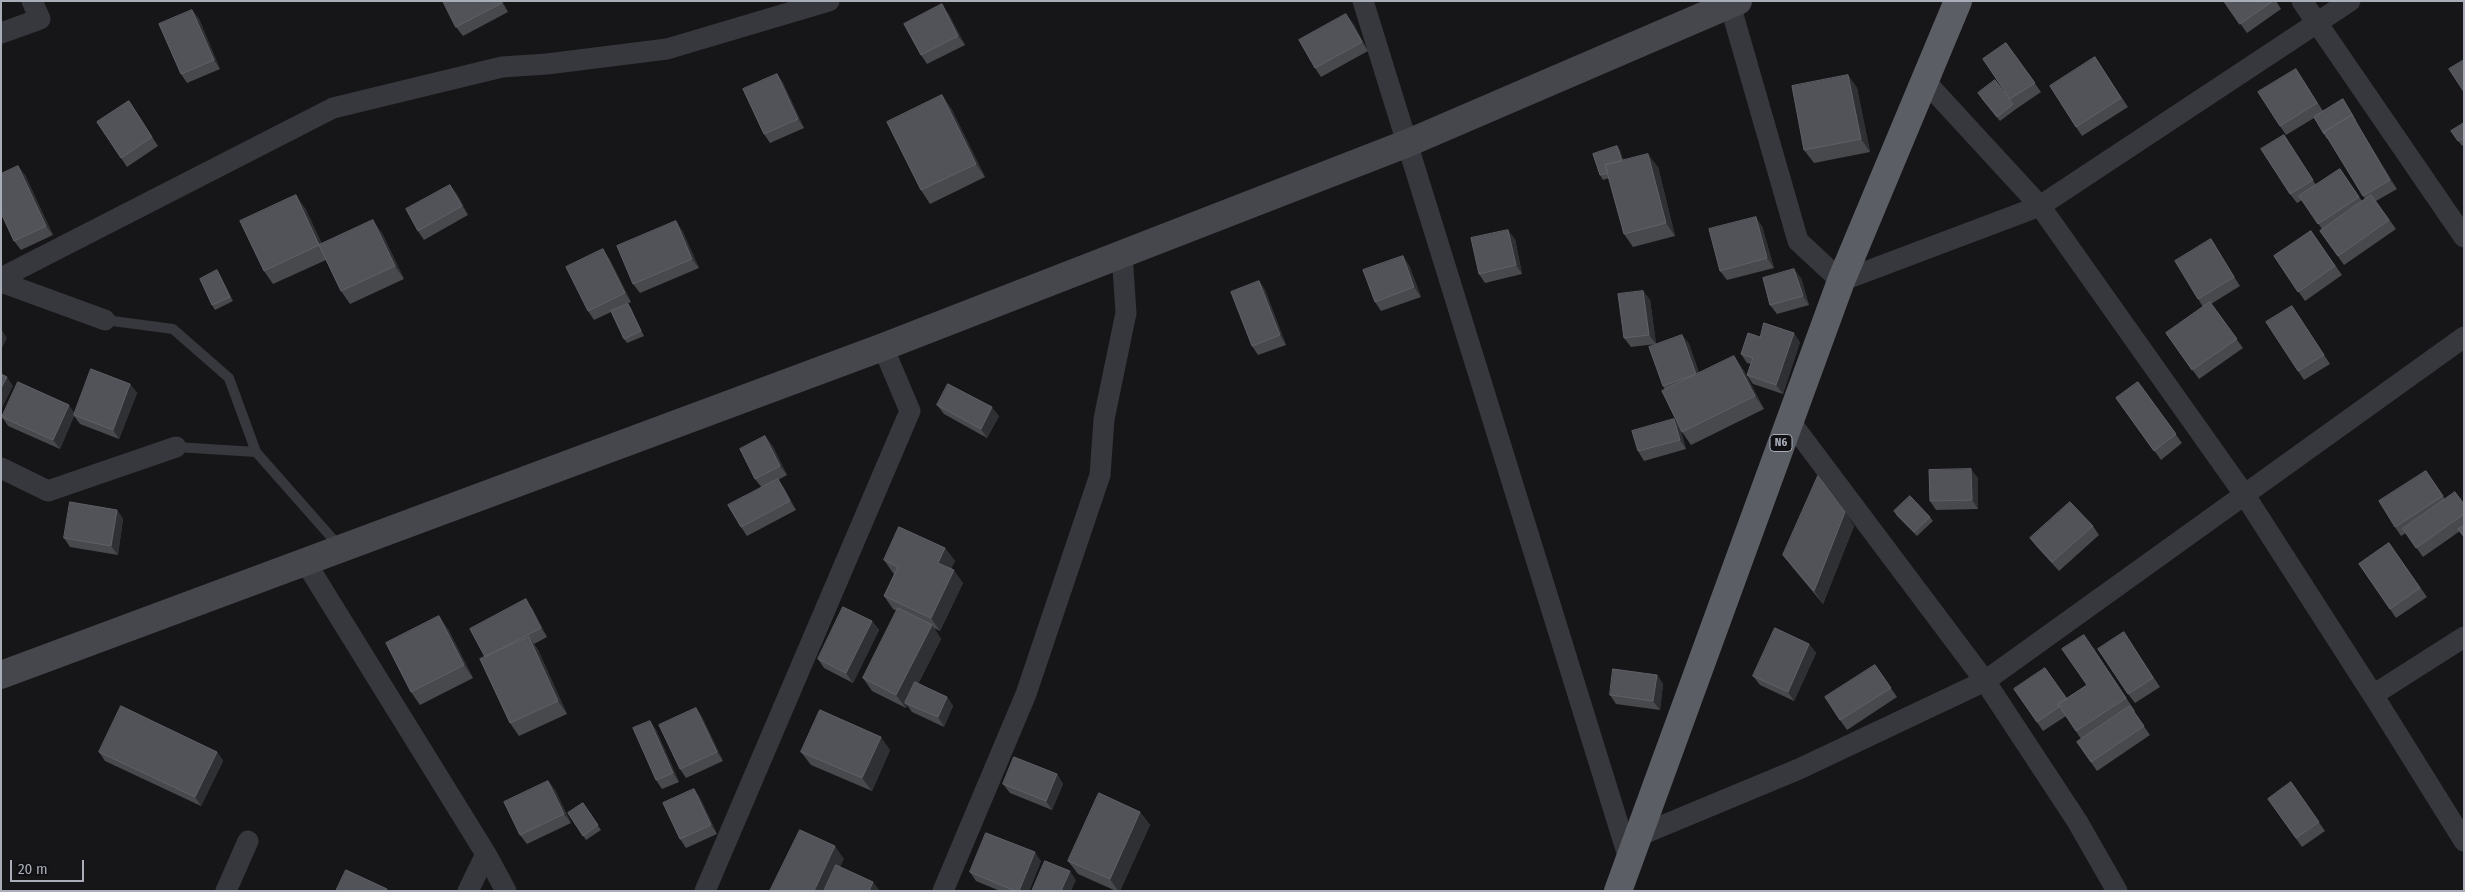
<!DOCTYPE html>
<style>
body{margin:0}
#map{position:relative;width:2465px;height:892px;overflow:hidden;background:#161618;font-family:"Fira Sans Condensed",sans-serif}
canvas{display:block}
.frame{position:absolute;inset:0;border:2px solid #a8adb8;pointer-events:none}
.scale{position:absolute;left:10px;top:860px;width:74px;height:22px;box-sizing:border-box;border:2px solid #a8adb8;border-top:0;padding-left:6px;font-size:15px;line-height:18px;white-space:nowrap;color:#a8adb8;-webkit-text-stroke:4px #111113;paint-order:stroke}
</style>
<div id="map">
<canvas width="2465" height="892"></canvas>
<div class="frame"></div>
<div class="scale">20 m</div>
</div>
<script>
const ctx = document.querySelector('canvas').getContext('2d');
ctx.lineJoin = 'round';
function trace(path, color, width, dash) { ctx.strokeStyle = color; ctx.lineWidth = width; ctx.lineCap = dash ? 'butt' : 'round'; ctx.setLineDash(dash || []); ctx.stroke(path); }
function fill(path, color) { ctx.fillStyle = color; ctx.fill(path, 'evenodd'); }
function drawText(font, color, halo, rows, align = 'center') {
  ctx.font = font + ' "Fira Sans Condensed",sans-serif'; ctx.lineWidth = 5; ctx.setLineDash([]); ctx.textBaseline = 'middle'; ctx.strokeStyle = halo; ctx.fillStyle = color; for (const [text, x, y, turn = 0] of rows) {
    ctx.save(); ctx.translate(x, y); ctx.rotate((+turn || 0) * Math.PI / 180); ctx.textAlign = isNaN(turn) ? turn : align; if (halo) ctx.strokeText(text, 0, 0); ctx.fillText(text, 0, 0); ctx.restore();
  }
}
trace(new Path2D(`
 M105 320 173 329 229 378 256 452
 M176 447 256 452 339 546`), '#37383d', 10);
trace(new Path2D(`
 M1363 1 1629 859
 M1729 1 1798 241 1841 281 2040 206 2350 1
 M2302 1 2464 237
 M1 33 40 19 32 1
 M1924 80 2040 206 2244 494 2373 695 2464 637
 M1 278 333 108 502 67 547 64 667 49 829 1
 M1 282 105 320
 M1789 420 1985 681 2077 821 2117 891
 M1 468 48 491 176 447
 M306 563 486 854 506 891
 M2373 695 2464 841
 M1638 836 1799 769 1985 681 2464 337
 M226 891 248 841
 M468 891 486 854
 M705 891 910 411 883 347
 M943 891 1026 694 1100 475 1104 419 1126 313 1122 254`), '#37383d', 21);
trace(new Path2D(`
 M1 675 883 347 1408 143 1738 1`), '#45474d', 28);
trace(new Path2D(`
 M1618 891 1841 281 1958 1`), '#5b5e65', 28);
fill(new Path2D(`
 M443 1H502L508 12 463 36 456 27Z
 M2224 1H2276L2281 9 2247 33Z
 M192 10 199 19 220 69 187 83 181 74Z
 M948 13 965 45 927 64 921 55Z
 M1353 23 1368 51 1321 77 1315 68Z
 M2006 43 2041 92 2016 109 2000 121 1981 98 2013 104 1983 59Z
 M2095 57 2128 107 2082 136 2076 127Z
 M777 74 783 83 804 128 770 143 764 134Z
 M1848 75 1857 88 1870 152 1814 163 1804 150Z
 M2302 78 2323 111 2343 99 2356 120 2355 121 2397 189 2376 201 2396 229 2344 265 2320 231 2322 229 2302 200 2297 203 2290 194 2284 135 2316 185 2340 169 2362 201 2365 199 2328 138 2327 139 2324 134 2314 118 2286 135 2280 126Z
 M129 101 158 146 127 167 97 122Z
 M951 108 985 177 930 204 921 190Z
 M2464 123V144L2462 146 2451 131Z
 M1617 146 1620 150 1623 160 1658 167 1675 236 1633 247 1624 234 1609 178 1603 180 1600 175Z
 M18 166 25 175 53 235 21 250 14 241Z
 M457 194 468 215 424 240 418 231Z
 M305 208 322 244 382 233 404 279 350 304 341 291 326 260 273 284 264 271Z
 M1762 226 1774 268 1727 280 1720 271Z
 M682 230 699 268 640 293 633 284Z
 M2311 231 2342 275 2305 301 2274 256Z
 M1515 239 1522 274 1485 283 1479 274Z
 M2211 239 2240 286 2211 304 2243 348 2199 379 2166 333 2203 307 2198 299Z
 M609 258 631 302 619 308 628 304 631 308 644 336 627 343 624 339 611 312 594 320 588 311Z
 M1409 265 1421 297 1381 311 1375 302Z
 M220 275 233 301 215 310 212 305Z
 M1801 278 1809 305 1777 314 1770 305Z
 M1259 281 1265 290 1286 345 1258 355 1252 346Z
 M1643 291 1650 300 1656 344 1631 347 1624 338Z
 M2298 315 2330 364 2304 380 2298 371Z
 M1682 335 1689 344 1699 373 1743 369 1764 409 1691 445 1682 432 1665 390 1663 386Z
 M1760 337 1800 342 1783 394 1753 384 1747 375 1751 364 1747 363 1741 354Z
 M2138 382 2182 443 2161 460 2116 398Z
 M130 384 137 393 119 439 80 424 74 416 60 449 8 426 2 417 74 413Z
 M937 405 999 416 987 438 944 414Z
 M1674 419 1680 428 1686 449 1644 461 1638 451Z
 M772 445 787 475 778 480 784 488 796 510 747 536 741 527 762 488 755 479Z
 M2426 471 2445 499 2464 504V537L2460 531 2423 557 2406 533 2401 536 2395 527Z
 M1978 478V509L1936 510 1930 501Z
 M117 510 123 519 118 555 70 547 64 538Z
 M1894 511 1930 517 1933 521 1917 536 1897 516Z
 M1845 512 1854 526 1823 604 1793 568 1783 555Z
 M2093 526 2099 535 2059 571 2037 547 2030 538Z
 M2389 543 2427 597 2396 618 2359 564Z
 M945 548 955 561 951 568 963 583 940 631 934 628 941 639 918 684 947 697 953 706 944 727 912 712 907 705 906 708 872 691 863 678 897 611 893 609 884 596 894 574 893 573 884 560Z
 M532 608 547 637 534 644 538 650 567 714 519 736 510 723 485 657Z
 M872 621 879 630 853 683 824 668 818 659Z
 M448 629 473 678 420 705 411 692Z
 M2130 641 2160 687 2135 703 2128 694Z
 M1809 644 1816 653 1794 701 1760 685 1753 676Z
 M2093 648 2135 711 2134 712 2150 735 2097 771 2077 742 2081 739 2066 716 2043 731 2014 689 2067 699 2087 685Z
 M1875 665 1897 697 1847 730 1840 720Z
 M1657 675 1663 684 1660 710 1616 704 1610 695Z
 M696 708 702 717 723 761 686 778 680 769Z
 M650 721 656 730 679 782 662 789 656 780Z
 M890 750 872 791 811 765 801 752Z
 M99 752H217L223 761 201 806 105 761Z
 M1057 774 1063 784 1052 810 1010 793 1003 784Z
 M548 781 555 790 571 823 527 844 520 835Z
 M2291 782 2325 831 2302 847 2268 799Z
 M694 789 700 798 717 834 686 848 680 839Z
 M583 803 601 830 586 840 568 813Z
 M1140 812 1150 825 1120 891H1116L1078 874 1068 861Z
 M1041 861 1029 891H1000L976 881 970 872Z`), '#47494d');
fill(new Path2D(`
 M501 1H502L508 12Z
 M942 4 948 13 965 45 958 36Z
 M192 10 199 19 220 69 214 60Z
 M1346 14 1353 23 1368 51 1362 42Z
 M777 74 783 83 804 128 798 119Z
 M1848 75 1857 88 1870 152 1861 139Z
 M942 95 951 108 985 177 976 164Z
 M2352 115 2358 125 2397 189 2390 180Z
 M1617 146 1620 150 1627 172 1624 167Z
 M1648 154 1658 167 1675 236 1666 223Z
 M18 166 25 175 53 235 46 226Z
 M450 185 457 194 468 215 462 206Z
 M296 195 305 208 329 259 319 245Z
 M1756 217 1762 226 1774 268 1767 258Z
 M373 220 382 233 404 279 395 266Z
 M676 221 682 230 699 268 692 259Z
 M1508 230 1515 239 1522 274 1516 265Z
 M2211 239 2217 248 2240 286 2234 277Z
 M603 249 609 258 631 302 625 293Z
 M1403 256 1409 265 1421 297 1414 287Z
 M1794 269 1801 278 1809 305 1803 296Z
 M217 270 220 275 233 301 230 297Z
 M1259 281 1265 290 1286 345 1280 335Z
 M1643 291 1650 300 1656 344 1649 335Z
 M628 304 631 308 644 336 641 331Z
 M1 329 7 338 1 350Z
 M1794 333 1800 342 1783 394 1776 385Z
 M1682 335 1689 344 1702 383 1696 374Z
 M1734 356 1743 369 1764 409 1755 396Z
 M7 377 13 386 1 410V388Z
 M130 384 137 393 119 439 113 430Z
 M69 405 75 414 60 449 53 440Z
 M992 407 999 416 987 438 981 429Z
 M1674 419 1680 428 1686 449 1680 440Z
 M765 436 772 445 787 475 780 466Z
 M1971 469 1978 478V509L1972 500Z
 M778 479 784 488 796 510 790 501Z
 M117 510 123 519 118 555 111 546Z
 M1845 512 1854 526 1823 604 1814 591Z
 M945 548 955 561 948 576 938 563Z
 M954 570 963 583 940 631 931 618Z
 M526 599 532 608 547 637 541 628Z
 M439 616 448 629 473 678 464 665Z
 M872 621 879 630 853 683 846 673Z
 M932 625 941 639 908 704 905 703 907 705 906 708 896 695Z
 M529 637 538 650 567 714 558 701Z
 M1809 644 1816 653 1794 701 1788 692Z
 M1657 675 1663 684 1660 710 1653 701Z
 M947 697 953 706 944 727 938 717Z
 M696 708 702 717 723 761 717 752Z
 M650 721 656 730 679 782 673 773Z
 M881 737 890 750 872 791 862 778Z
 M217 752 223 761 201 806 195 797Z
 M1057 774 1063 784 1052 810 1046 801Z
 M548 781 555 790 571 823 564 814Z
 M694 789 700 798 717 834 711 825Z
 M1140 812 1150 825 1120 891H1118L1110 879Z
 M835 846 844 859 829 891H814Z
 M1035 852 1041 861 1029 891H1019Z
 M1070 871 1076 880 1071 891H1061Z
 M873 882 880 891H869Z`), '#2f3033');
const building = new Path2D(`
 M443 1H501L502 3 456 27Z
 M2224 1H2273L2240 24Z
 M942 4 958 36 921 55 904 24Z
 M192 10 214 60 181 74 159 24Z
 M1346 14 1362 42 1315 68 1299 40Z
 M2006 43 2035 83 2010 99 1983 59Z
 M2095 57 2121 98 2076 127 2050 86Z
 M2464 60V92L2449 69Z
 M2296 69 2317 103 2280 126 2258 92Z
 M777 74 798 119 764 134 743 89Z
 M1848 75 1861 139 1804 150 1792 86Z
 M1995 80 2013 104 1997 117 1978 93Z
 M942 95 976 164 921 190 887 122Z
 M2343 99 2353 116H2352V115L2324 132 2325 133 2324 134 2314 117Z
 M129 101 152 137 121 158 97 122Z
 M2352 115 2390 180 2363 196 2324 132Z
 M2464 123V138L2458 141 2451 131Z
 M2284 135 2313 180 2290 194 2261 149Z
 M1617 146 1622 161 1605 165 1608 173 1600 175 1593 154Z
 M1648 154 1666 223 1624 234 1605 165Z
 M18 166 46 226 14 241 1 213V174Z
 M2340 169 2359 197 2318 224 2299 196Z
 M450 185 462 206 418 231 406 209Z
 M296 195 319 245 264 271 240 221Z
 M2371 195 2389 220 2338 256 2320 231Z
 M1756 217 1767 258 1720 271 1709 229Z
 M373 220 395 266 341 291 319 245Z
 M676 221 692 259 633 284 617 246Z
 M1508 230 1516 265 1479 274 1471 238Z
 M2311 231 2335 266 2298 292 2274 256Z
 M2211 239 2234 277 2198 299 2175 261Z
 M603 249 625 293 588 311 566 267Z
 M1403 256 1414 287 1375 302 1363 270Z
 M1794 269 1803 296 1770 305 1763 278Z
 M217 270 230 297 212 305 200 279Z
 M1259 281 1280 335 1252 346 1231 292Z
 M1643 291 1649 335 1624 338 1618 294Z
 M2210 302 2237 339 2192 370 2166 333Z
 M628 304 641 331 624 339 611 311Z
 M2292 306 2324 355 2298 371 2266 322Z
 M1764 323 1794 333 1776 385 1747 375 1753 358 1741 354 1748 333 1760 337Z
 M1682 335 1696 374 1663 386 1649 347Z
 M1734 356 1755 396 1682 432 1662 391Z
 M91 369 130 384 113 430 74 415Z
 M1 374 7 377 1 388Z
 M18 382 69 405 53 440 2 417Z
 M2138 382 2176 434 2154 451 2116 398Z
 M948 384 992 407 981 429 937 405Z
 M1674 419 1680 440 1638 451 1632 431Z
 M765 436 780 466 755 479 740 449Z
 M1971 469 1972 500 1930 501 1929 470Z
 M2426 471 2443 496 2395 527 2379 501Z
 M1818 476 1845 512 1814 591 1783 555Z
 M778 479 790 501 741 527 728 505Z
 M2455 492 2464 504V514L2416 548 2403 529Z
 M1910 496 1930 517 1914 532 1894 511Z
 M70 502 117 510 111 546 64 538Z
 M2070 502 2093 526 2052 562 2030 538Z
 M2464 526V537L2458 529Z
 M899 527 945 548 938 563 954 570 931 618 884 596 898 567 884 560Z
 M2389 543 2420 588 2390 609 2359 564Z
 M526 599 541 628 485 657 470 629Z
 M843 607 872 621 846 673 818 659Z
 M898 608 932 625 896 695 863 678Z
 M439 616 464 665 411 692 386 643Z
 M1775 628 1809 644 1788 692 1753 676Z
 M2124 632 2153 678 2128 694 2098 649Z
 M2084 635 2126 698 2076 731 2058 704 2087 685 2062 649Z
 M529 637 558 701 510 723 480 659Z
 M1875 665 1891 688 1840 720 1825 697Z
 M2045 668 2067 699 2058 704 2059 707 2037 722 2014 689Z
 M1613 669 1657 675 1653 701 1610 695Z
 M915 682 947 697 938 717 905 703Z
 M121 706 217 752 195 797 99 752Z
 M2130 706 2144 726 2091 762 2077 742Z
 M696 708 717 752 680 769 659 725Z
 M820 710 881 737 862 778 801 752Z
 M650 721 673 773 656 780 633 728Z
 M1014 757 1057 774 1046 801 1003 784Z
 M548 781 564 814 520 835 504 802Z
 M2291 782 2319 822 2296 838 2268 799Z
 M694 789 711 825 680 839 663 803Z
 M1099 793 1140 812 1110 879 1068 861Z
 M583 803 598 825 583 836 568 813Z
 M800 830 835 846 814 891H770Z
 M986 833 1035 852 1019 891H1015L970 872Z
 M1045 861 1070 871 1061 891H1032Z
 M836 865 873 882 869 891H824Z
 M346 870 387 889 386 891H336Z`);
fill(building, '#525359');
trace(building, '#5f6168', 1);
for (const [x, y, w] of [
 [1781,443,22]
]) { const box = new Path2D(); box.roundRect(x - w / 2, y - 8.5, w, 17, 4); ctx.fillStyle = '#111113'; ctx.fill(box); trace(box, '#a8adb8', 1); }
drawText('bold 11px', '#a8adb8', null, [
 ["N6",1781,443]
]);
</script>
